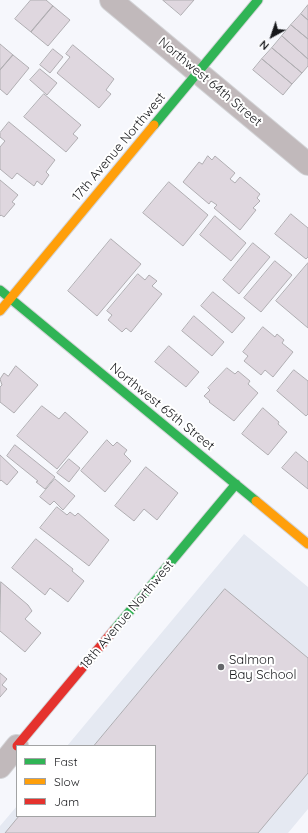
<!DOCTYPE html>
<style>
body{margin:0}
#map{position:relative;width:308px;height:833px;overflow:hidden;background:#f6f7fc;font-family:Quicksand,sans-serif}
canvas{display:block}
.legend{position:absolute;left:16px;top:745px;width:140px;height:72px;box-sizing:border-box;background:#fff;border:1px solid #a2a3a4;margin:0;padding:5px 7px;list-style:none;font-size:12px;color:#17181b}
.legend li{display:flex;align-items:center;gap:8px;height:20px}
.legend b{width:20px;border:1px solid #a2a3a4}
.north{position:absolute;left:252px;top:16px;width:40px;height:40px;-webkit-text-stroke:3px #fff;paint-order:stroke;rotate:220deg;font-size:11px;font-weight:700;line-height:16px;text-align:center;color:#17181b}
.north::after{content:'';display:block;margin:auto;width:14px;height:18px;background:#17181b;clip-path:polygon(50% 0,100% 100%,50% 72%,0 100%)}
</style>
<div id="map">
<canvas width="308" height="833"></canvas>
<ul class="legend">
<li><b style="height:5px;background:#30b455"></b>Fast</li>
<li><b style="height:5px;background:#ff9f0a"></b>Slow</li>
<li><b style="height:5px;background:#e5322d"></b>Jam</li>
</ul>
<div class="north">N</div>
</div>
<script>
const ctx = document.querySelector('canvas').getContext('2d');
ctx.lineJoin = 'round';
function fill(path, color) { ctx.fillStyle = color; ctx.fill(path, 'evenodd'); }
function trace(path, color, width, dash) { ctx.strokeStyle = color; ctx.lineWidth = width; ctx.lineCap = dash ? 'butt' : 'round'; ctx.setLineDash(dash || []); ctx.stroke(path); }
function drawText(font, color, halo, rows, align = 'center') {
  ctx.font = font + ' Quicksand,sans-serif'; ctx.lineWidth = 4; ctx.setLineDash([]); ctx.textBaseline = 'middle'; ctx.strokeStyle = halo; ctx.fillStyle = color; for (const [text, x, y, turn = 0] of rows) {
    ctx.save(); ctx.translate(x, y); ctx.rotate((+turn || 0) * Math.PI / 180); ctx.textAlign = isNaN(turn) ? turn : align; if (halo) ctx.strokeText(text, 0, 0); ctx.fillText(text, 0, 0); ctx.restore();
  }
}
fill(new Path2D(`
 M244 534 308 587V809L288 833H0V826L17 806V816H155V746H67Z`), '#e5e9f2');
const building = new Path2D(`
 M31 0H46L53 6 31 32 15 19Z
 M163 0H194L181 15Z
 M308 5V20L301 14Z
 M53 6 70 20 48 46 31 32Z
 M301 14 308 20V39L291 25Z
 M291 25 308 39V59L282 36Z
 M282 36 308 59V66L302 73 272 48Z
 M0 44 13 55 0 70Z
 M73 45 114 79 106 90 111 94 99 108 57 73 70 57 66 54Z
 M272 48 302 73 292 84 262 59Z
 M53 49 63 57 50 73 40 65Z
 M13 55 29 68 7 95 0 89V70Z
 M262 59 292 84 283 95 253 70Z
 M40 69 57 83 47 95 30 80Z
 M44 94 81 125 73 134 78 138 66 152 24 117Z
 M9 122 55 160 46 172 49 175 42 185 37 181 34 186 17 173 12 179 0 169V147L5 141 0 137V133Z
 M208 156 212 160 215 156 235 173 230 179 235 183 240 177 260 194 257 198 260 201 253 208 256 210 240 230 214 208 217 205 211 201 209 204 183 182 199 162 202 164Z
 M0 180 18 195 12 202 15 204 4 217 1 215 0 216Z
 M169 182 208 215 183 246 143 213Z
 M291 214 308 228V257L306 259 275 234Z
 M215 216 246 243 231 261 200 235Z
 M111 239 141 264 97 316 68 291Z
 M253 243 270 257 239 294 223 280Z
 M275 261 292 275 261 312 244 298Z
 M308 263V328L276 301Z
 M138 274 145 280 149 275 157 281 152 286 162 294 131 332 126 328 122 332 108 320 112 315 107 311Z
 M213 292 245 318 232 333 201 306Z
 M194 316 224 342 212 356 182 331Z
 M263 327 275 337 277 334 284 340 282 343 293 352 273 377 265 370 261 375 244 361 248 356 243 352Z
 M169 346 199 372 186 387 155 362Z
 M16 366 38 385 14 413 0 402V387L2 385 0 379 4 373 8 376Z
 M227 368 235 374 238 371 250 381 248 384 258 393 234 421 209 402 210 401 204 396 210 390 208 388Z
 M294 370 308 381V414L306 416 277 391Z
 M42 406 59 419 65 412 88 432 57 469 17 436Z
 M263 408 279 422 278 424 287 432 268 455 242 434Z
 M107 440 113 446 117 442 127 450 124 454 131 461 105 492 81 471Z
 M15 445 55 477 45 489 36 482 38 481 7 456Z
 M296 452 308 462V489L282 468Z
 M0 455 18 472 7 485 1 480 0 481Z
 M69 459 80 468 69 482 57 473Z
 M146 467 178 493 157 520 144 509 134 521 115 506Z
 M55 479 75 496 63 510 54 501 50 505 40 497Z
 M57 507 67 515 70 512 75 516 78 513 109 540 89 566 40 528Z
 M36 539 73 569 72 571 84 581 68 602 50 588 45 595 12 568Z
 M1 582 28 605 32 611 25 619 41 633 25 652 0 631Z
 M225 589 308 658V773L258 833H5L19 816H155V746H94Z
 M0 673 7 679 2 685 7 689 0 697Z`);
fill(building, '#dfd7df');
trace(building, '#b0aeb2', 1);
const street = new Path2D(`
 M111 0 308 164
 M0 767 17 746`);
const fast = new Path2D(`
 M154 125 258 0
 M0 290 256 501
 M114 630 236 484`);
const slow = new Path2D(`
 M0 311 154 125
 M256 501 308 544`);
const jam = new Path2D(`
 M17 746 114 630`);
trace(street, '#d3d4d7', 24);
trace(fast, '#d3d4d7', 11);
trace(slow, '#d3d4d7', 11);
trace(jam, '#d3d4d7', 11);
trace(street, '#c1b9bb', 22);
trace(fast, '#30b455', 9);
trace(slow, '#ff9f0a', 9);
trace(jam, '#e5322d', 9);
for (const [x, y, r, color] of [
 [221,667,4,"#65666a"]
]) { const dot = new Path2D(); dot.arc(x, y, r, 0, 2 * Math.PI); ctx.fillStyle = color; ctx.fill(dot); trace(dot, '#fff', 1.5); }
drawText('13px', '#17181b', '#fff', [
 ["Northwest 64th Street",210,82,40],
 ["17th Avenue Northwest",119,147,-50],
 ["Northwest 65th Street",162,407,39],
 ["18th Avenue Northwest",127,615,-50]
]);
drawText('13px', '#17181b', '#fff', [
 ["Salmon",229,660],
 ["Bay School",229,675]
], 'left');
</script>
